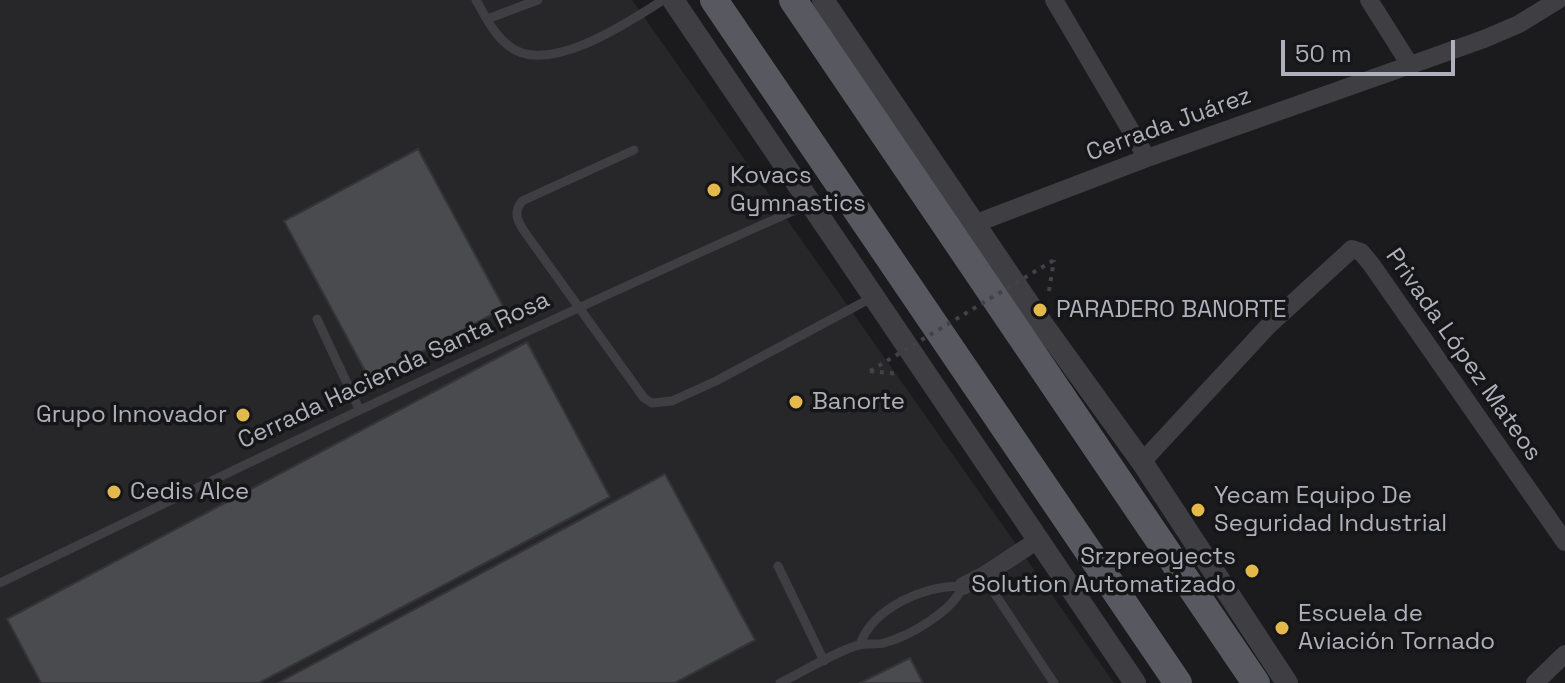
<!DOCTYPE html>
<meta charset="utf-8">
<style>
body{margin:0}
#map{position:relative;width:1565px;height:683px;overflow:hidden;background:#1b1b1d;font-family:"Space Grotesk",sans-serif}
canvas{display:block}
.scale{position:absolute;left:1281px;top:40px;width:174px;height:36px;box-sizing:border-box;border:4px solid #aeb1bb;border-top:0;padding-left:10px;font-size:24px;line-height:28px;white-space:nowrap;color:#aeb1bb;-webkit-text-stroke:6px #161518;paint-order:stroke}
</style>
<div id="map">
<canvas width="1565" height="683"></canvas>
<div class="scale">50 m</div>
</div>
<script>
const ctx = document.querySelector('canvas').getContext('2d');
ctx.lineJoin = 'round';
function fill(path, color) { ctx.fillStyle = color; ctx.fill(path, 'evenodd'); }
function trace(path, color, width, dash) { ctx.strokeStyle = color; ctx.lineWidth = width; ctx.lineCap = dash ? 'butt' : 'round'; ctx.setLineDash(dash || []); ctx.stroke(path); }
function drawText(font, color, halo, rows, align = 'center') {
  ctx.font = font + ' "Space Grotesk",sans-serif'; ctx.lineWidth = 7; ctx.setLineDash([]); ctx.textBaseline = 'middle'; ctx.strokeStyle = halo; ctx.fillStyle = color; for (const [text, x, y, turn = 0] of rows) {
    ctx.save(); ctx.translate(x, y); ctx.rotate((+turn || 0) * Math.PI / 180); ctx.textAlign = isNaN(turn) ? turn : align; if (halo) ctx.strokeText(text, 0, 0); ctx.fillText(text, 0, 0); ctx.restore();
  }
}
fill(new Path2D(`
 M0 0H632L1114 683H0Z`), '#272729');
const building = new Path2D(`
 M418 149 504 308 370 380 284 221Z
 M527 342 610 497 259 683H41L7 619Z
 M665 474 755 640 675 683H278Z
 M910 658 923 683H860Z`);
fill(building, '#4a4b4f');
trace(building, '#353538', 2);
trace(new Path2D(`
 M1049 291 1054 260
 M870 371 899 374`), '#424348', 4, [4, 6]);
trace(new Path2D(`
 M476 0C485 16 494 35 509 46 547 77 629 22 663 0
 M487 19 538 0
 M634 150 522 201C511 215 520 225 529 238L644 398 652 403 672 401 716 381 873 297
 M317 319 359 409
 M778 566 824 661
 M983 576 1054 683
 M0 583C268 453 537 324 809 204
 M780 683C801 673 838 650 859 645 867 643 876 645 884 643 910 636 953 611 963 586 925 585 874 607 860 644`), '#3e3e43', 9);
trace(new Path2D(`
 M1054 0 1147 158
 M1369 0 1410 65
 M974 224 1147 158 1484 39 1519 24 1558 0
 M1142 462 1270 324 1352 249 1361 252 1371 264 1565 542
 M963 586 983 576 1038 540
 M1535 683 1565 654`), '#3e3e43', 18);
trace(new Path2D(`
 M673 0 1135 683
 M823 0 1043 325 1142 462 1287 683`), '#3e3e43', 22);
trace(new Path2D(`
 M714 0 1178 683
 M793 0 1256 683`), '#585960', 28);
trace(new Path2D(`
 M870 371 1054 260`), '#424348', 4, [4, 6]);
for (const [x, y, r, color] of [
 [714,190,8,"#e3b94c"],
 [1040,310,8,"#e3b94c"],
 [796,402,8,"#e3b94c"],
 [243,415,8,"#e3b94c"],
 [114,492,8,"#e3b94c"],
 [1198,510,8,"#e3b94c"],
 [1252,571,8,"#e3b94c"],
 [1282,628,8,"#e3b94c"]
]) { const dot = new Path2D(); dot.arc(x, y, r, 0, 2 * Math.PI); ctx.fillStyle = color; ctx.fill(dot); trace(dot, '#161518', 3); }
drawText('24px', '#aeb1bb', '#161518', [
 ["Cerrada Juárez",1169,125,-20],
 ["Privada López Mateos",1463,355,55],
 ["Cerrada Hacienda Santa Rosa",394,371,-25]
]);
drawText('24px', '#aeb1bb', '#161518', [
 ["Kovacs",730,176],
 ["Gymnastics",730,204],
 ["PARADERO BANORTE",1056,310],
 ["Banorte",812,402],
 ["Grupo Innovador",227,415,"right"],
 ["Cedis Alce",130,492],
 ["Yecam Equipo De",1214,496],
 ["Seguridad Industrial",1214,524],
 ["Srzpreoyects",1236,557,"right"],
 ["Solution Automatizado",1236,585,"right"],
 ["Escuela de",1298,614],
 ["Aviación Tornado",1298,642]
], 'left');
</script>
